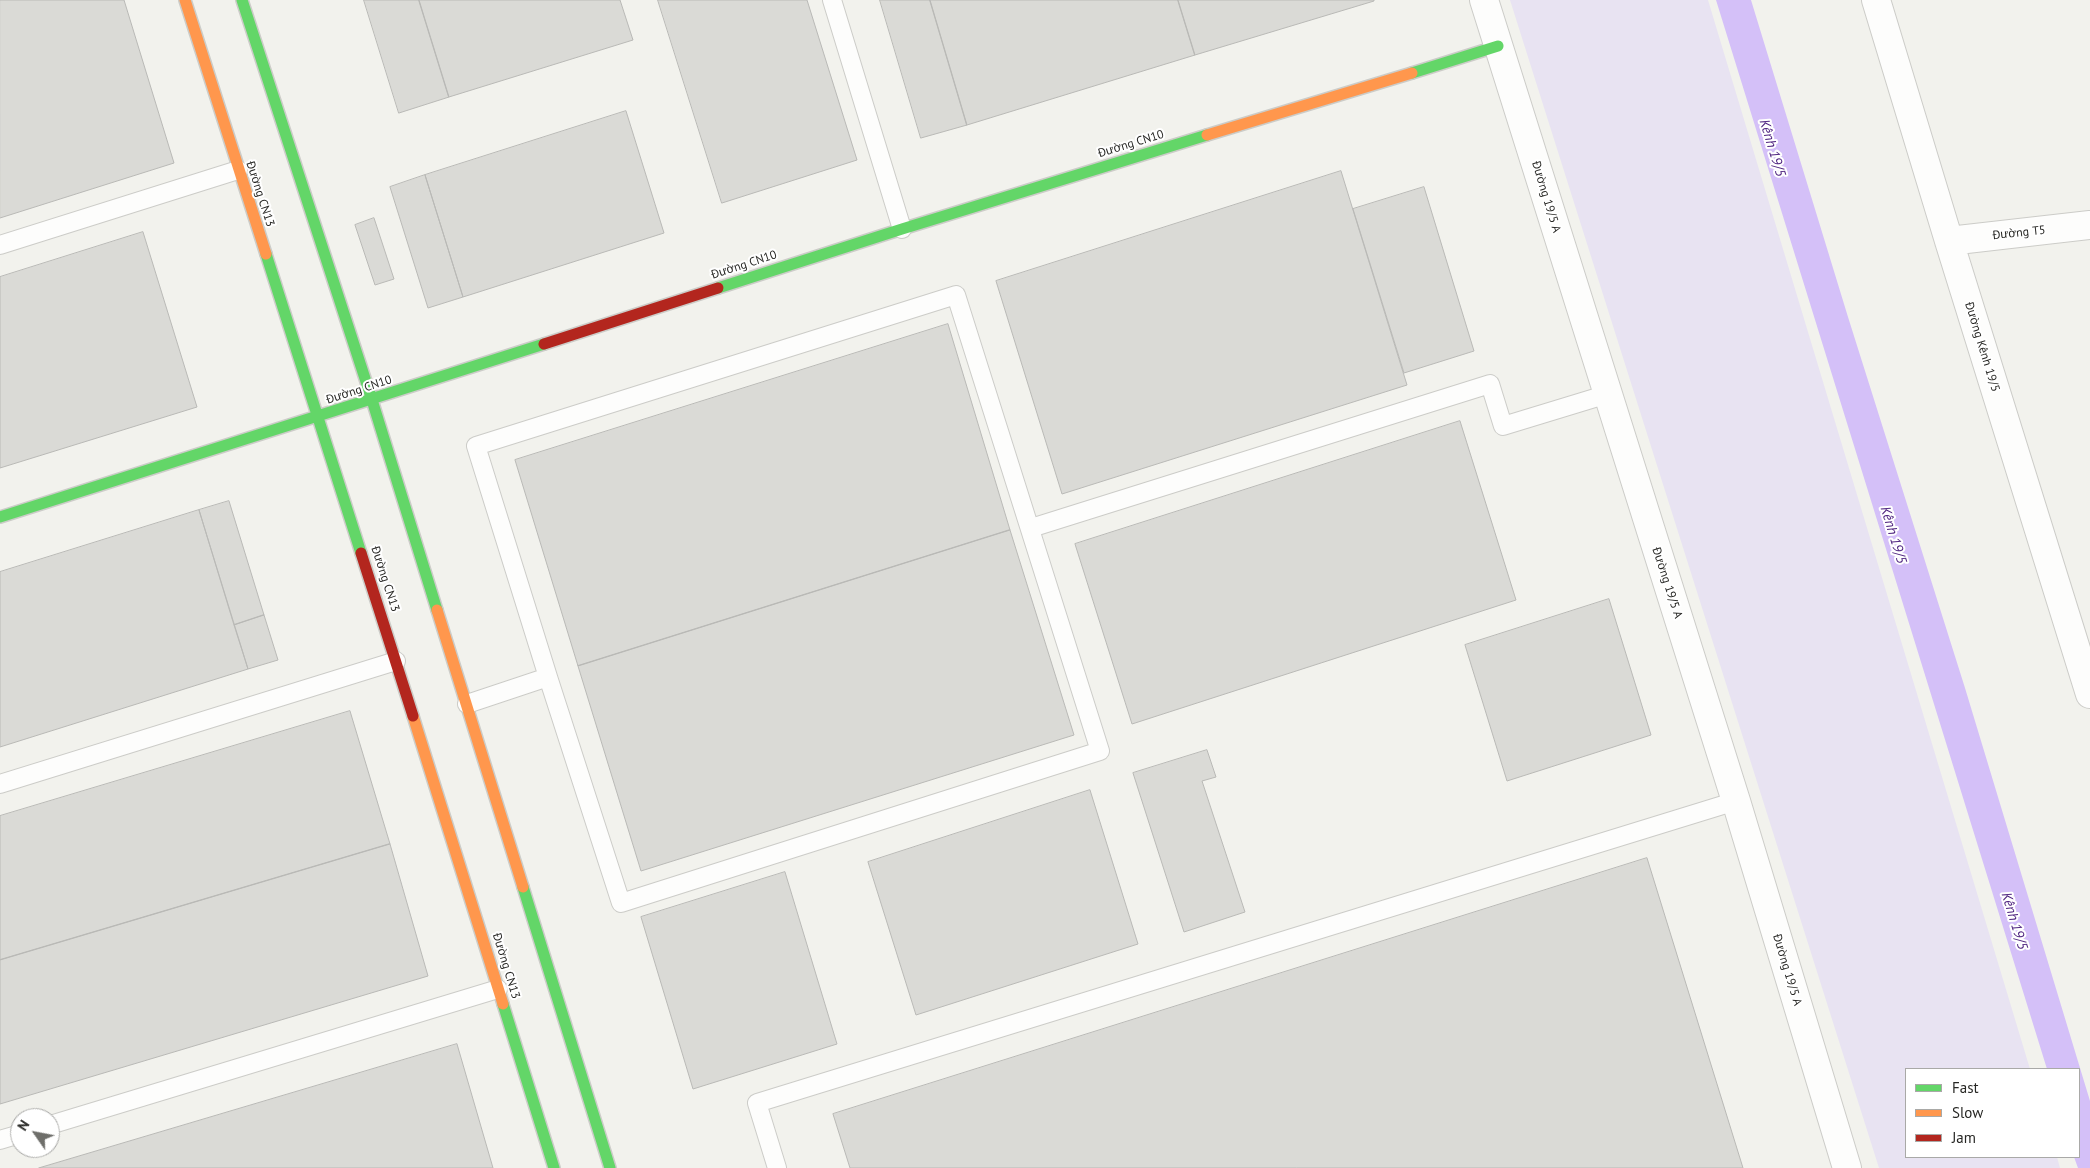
<!DOCTYPE html>
<meta charset="utf-8">
<style>
body{margin:0}
#map{position:relative;width:2090px;height:1168px;overflow:hidden;background:#f2f2ed;font-family:"PT Sans",sans-serif}
canvas{display:block}
.legend{position:absolute;left:1905px;top:1068px;width:175px;height:90px;box-sizing:border-box;background:#fff;border:1px solid #a9a9a7;margin:0;padding:6px 9px;list-style:none;font-size:15px;color:#272724}
.legend li{display:flex;align-items:center;gap:10px;height:25px}
.legend b{width:25px;border:1px solid #a9a9a7}
.north{position:absolute;left:10px;top:1108px;width:50px;height:50px;box-sizing:border-box;background:#fff;border:1px solid #a9a9a7;border-radius:50%;rotate:303deg;font-size:14px;font-weight:700;line-height:20px;text-align:center;color:#272724}
.north::after{content:'';display:block;margin:auto;width:18px;height:22px;background:#6e6e6a;clip-path:polygon(50% 0,100% 100%,50% 72%,0 100%)}
</style>
<div id="map">
<canvas width="2090" height="1168"></canvas>
<ul class="legend">
<li><b style="height:6px;background:#63d668"></b>Fast</li>
<li><b style="height:6px;background:#ff974d"></b>Slow</li>
<li><b style="height:6px;background:#b3261e"></b>Jam</li>
</ul>
<div class="north">N</div>
</div>
<script>
const ctx = document.querySelector('canvas').getContext('2d');
ctx.lineJoin = 'round';
function fill(path, color) { ctx.fillStyle = color; ctx.fill(path, 'evenodd'); }
function trace(path, color, width, dash) { ctx.strokeStyle = color; ctx.lineWidth = width; ctx.lineCap = dash ? 'butt' : 'round'; ctx.setLineDash(dash || []); ctx.stroke(path); }
function drawText(font, color, halo, rows, align = 'center') {
  ctx.font = font + ' "PT Sans",sans-serif'; ctx.lineWidth = 4; ctx.setLineDash([]); ctx.textBaseline = 'middle'; ctx.strokeStyle = halo; ctx.fillStyle = color; for (const [text, x, y, turn = 0] of rows) {
    ctx.save(); ctx.translate(x, y); ctx.rotate((+turn || 0) * Math.PI / 180); ctx.textAlign = isNaN(turn) ? turn : align; if (halo) ctx.strokeText(text, 0, 0); ctx.fillText(text, 0, 0); ctx.restore();
  }
}
fill(new Path2D(`
 M1510 0H1708L2030 1069H1906V1157H2057L2060 1168H1879Z`), '#e8e3f2');
fill(new Path2D(`
 M1716 0H1751L1848 317 1965 688 2090 1101V1168H2078L2074 1157H2079V1069H2047Z`), '#d4c0f8');
const building = new Path2D(`
 M0 0H124L174 163 0 218Z
 M364 0H419L449 97 399 113Z
 M419 0H620L633 40 449 97Z
 M658 0H807L857 160 722 203Z
 M880 0H930L967 125 921 138Z
 M930 0H1178L1195 55 967 125Z
 M1178 0H1374V1L1195 55Z
 M626 111 664 233 463 297 425 175Z
 M1341 171 1407 385 1062 494 996 281Z
 M425 175 463 297 428 308 390 187Z
 M1424 187 1474 351 1404 373 1353 209Z
 M374 218 394 279 375 285 355 225Z
 M143 232 197 407 0 468V277Z
 M948 324 1010 530 578 666 515 460Z
 M1460 421 1516 600 1132 724 1075 544Z
 M229 501 264 615 234 625 199 510Z
 M199 510 248 669 0 747V572Z
 M1010 530 1074 735 641 871 578 666Z
 M1609 599 1651 735 1507 781 1465 645Z
 M264 615 278 660 248 669 234 625Z
 M350 711 390 844 0 960V816Z
 M1207 750 1216 777 1202 781 1245 912 1184 932 1133 773Z
 M1090 790 1138 944 916 1015 868 862Z
 M390 844 428 976 0 1104V960Z
 M1647 858 1743 1168H850L833 1114Z
 M785 872 837 1044 693 1089 641 917Z
 M457 1044 493 1168H39Z`);
fill(building, '#dadad6');
trace(building, '#b9b9b6', 1);
const lane = new Path2D(`
 M832 0 902 229
 M0 245 238 170
 M1031 528 1490 384 1503 426 1608 394
 M467 704 548 677 621 903 1100 751 956 295 476 446 548 677
 M0 784 396 661
 M50 1125 498 989
 M0 1140 20 1134
 M777 1168 757 1103 1736 801`);
const street = new Path2D(`
 M1484 0 1736 801 1847 1168
 M1876 0 1949 241 2090 694
 M1949 241 2090 225`);
const fast = new Path2D(`
 M242 0 372 400 437 610
 M1412 73 1498 46
 M266 254 361 553
 M718 288 902 229 1207 135
 M0 517 544 344
 M523 887 610 1168
 M503 1004 554 1168`);
const slow = new Path2D(`
 M185 0 266 254
 M1207 135 1412 73
 M437 610 523 887
 M413 716 503 1004`);
const jam = new Path2D(`
 M544 344 718 288
 M361 553 413 716`);
trace(lane, '#ccccc8', 20);
trace(street, '#ccccc8', 30);
trace(fast, '#ccccc8', 14);
trace(slow, '#ccccc8', 14);
trace(jam, '#ccccc8', 14);
trace(lane, '#fdfdfc', 18);
trace(street, '#fdfdfc', 28);
trace(fast, '#63d668', 11);
trace(slow, '#ff974d', 11);
trace(jam, '#b3261e', 11);
drawText('12px', '#272724', '#fff', [
 ["Đường CN10",1131,144,-17],
 ["Đường CN13",260,194,72],
 ["Đường 19/5 A",1546,197,73],
 ["Đường T5",2019,233,-6],
 ["Đường CN10",744,265,-18],
 ["Đường Kênh 19/5",1982,347,73],
 ["Đường CN10",359,390,-18],
 ["Đường CN13",385,579,72],
 ["Đường 19/5 A",1667,583,72],
 ["Đường CN13",506,966,73],
 ["Đường 19/5 A",1787,970,73]
]);
drawText('italic 14px', '#491d7c', '#fff', [
 ["Kênh 19/5",1772,148,73],
 ["Kênh 19/5",1893,535,73],
 ["Kênh 19/5",2014,921,73]
]);
</script>
